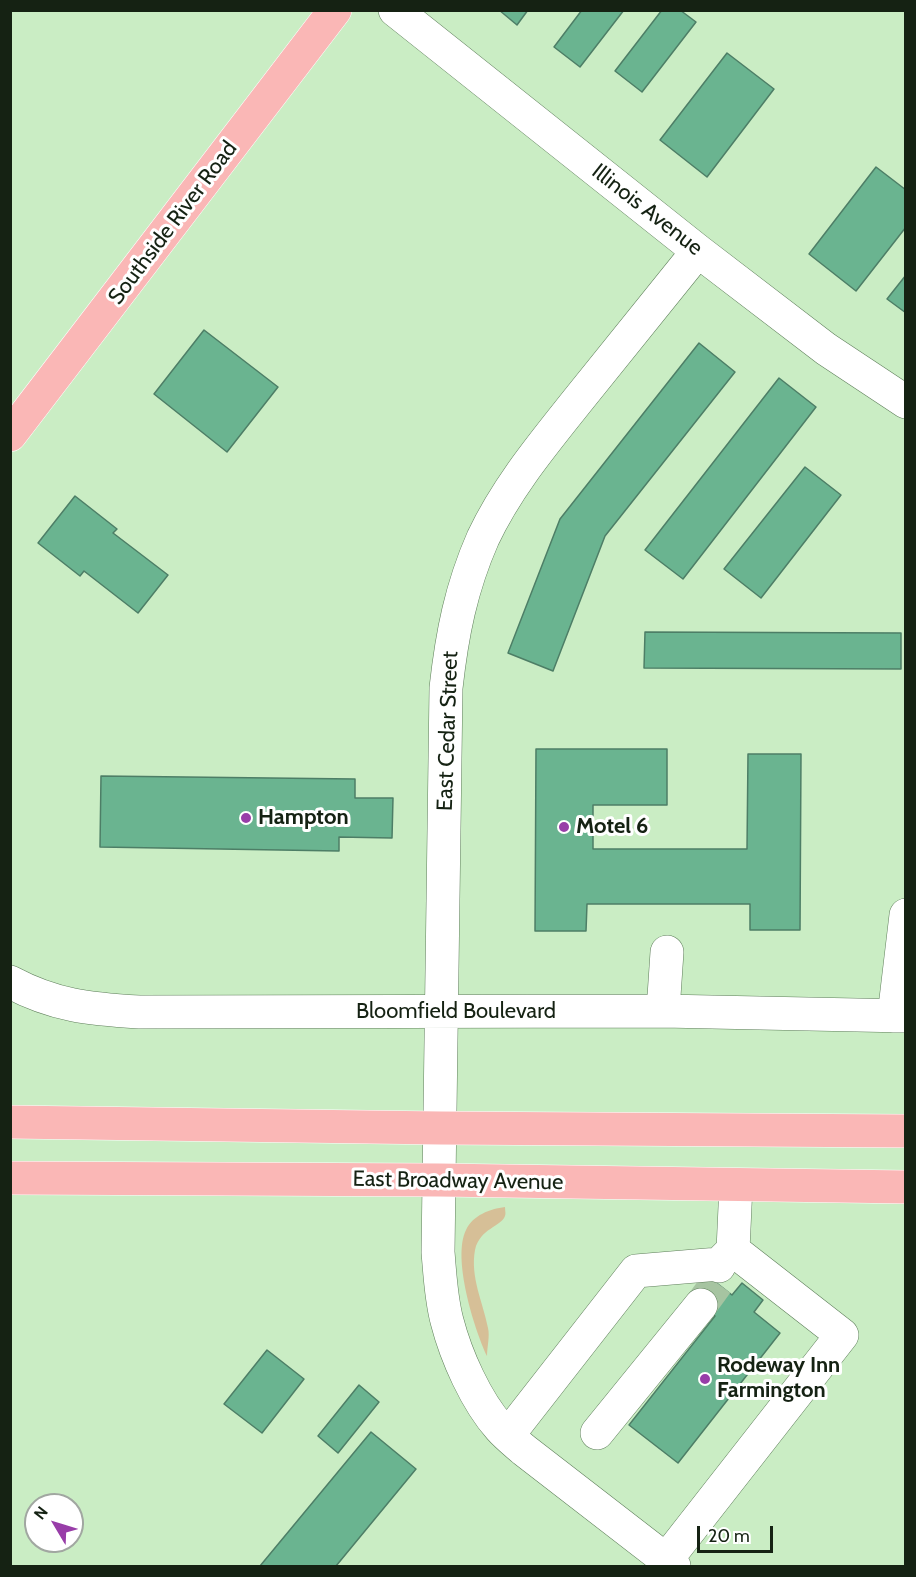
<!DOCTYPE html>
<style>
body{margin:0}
#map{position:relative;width:916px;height:1577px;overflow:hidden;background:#caedc4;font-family:Cabin,sans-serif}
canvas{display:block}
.frame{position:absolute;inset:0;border:12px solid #152213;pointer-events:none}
.north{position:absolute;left:24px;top:1493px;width:60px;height:60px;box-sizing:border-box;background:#fff;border:2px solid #a1a7a1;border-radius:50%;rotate:308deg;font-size:16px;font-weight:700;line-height:24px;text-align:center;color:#152213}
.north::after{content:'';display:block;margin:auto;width:21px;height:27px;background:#983da8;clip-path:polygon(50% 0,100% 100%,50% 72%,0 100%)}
.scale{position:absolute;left:697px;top:1526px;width:76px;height:27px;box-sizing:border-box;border:3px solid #152213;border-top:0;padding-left:8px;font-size:18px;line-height:21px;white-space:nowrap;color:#152213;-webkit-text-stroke:4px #fff;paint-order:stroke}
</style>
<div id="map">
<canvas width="916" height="1577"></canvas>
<div class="frame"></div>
<div class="north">N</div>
<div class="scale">20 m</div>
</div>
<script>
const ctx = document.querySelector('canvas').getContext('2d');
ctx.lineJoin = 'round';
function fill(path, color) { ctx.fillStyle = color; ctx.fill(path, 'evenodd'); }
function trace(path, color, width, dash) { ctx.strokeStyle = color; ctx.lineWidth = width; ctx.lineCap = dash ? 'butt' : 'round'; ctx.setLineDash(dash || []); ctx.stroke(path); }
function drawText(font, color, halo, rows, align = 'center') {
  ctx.font = font + ' Cabin,sans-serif'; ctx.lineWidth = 6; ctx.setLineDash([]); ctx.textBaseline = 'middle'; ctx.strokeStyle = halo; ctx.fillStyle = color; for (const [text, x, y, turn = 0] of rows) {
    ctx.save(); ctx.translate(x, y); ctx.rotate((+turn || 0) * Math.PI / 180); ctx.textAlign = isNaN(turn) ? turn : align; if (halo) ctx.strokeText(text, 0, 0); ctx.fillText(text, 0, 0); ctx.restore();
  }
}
fill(new Path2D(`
 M505 1207C505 1211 506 1213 505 1216 501 1227 480 1228 475 1250 470 1277 483 1302 488 1328 490 1336 487 1347 487 1356 474 1328 452 1258 466 1230 473 1215 490 1209 505 1207Z`), '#d6bf97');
const building = new Path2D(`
 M499 10H528L517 25Z
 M582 10H624L580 67 554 47Z
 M662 10H680L696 22 642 92 615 71Z
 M727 53 774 89 707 177 660 140Z
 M876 167 906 190V227L856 291 809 254Z
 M906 275V313L887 299Z
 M204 330 278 387 227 452 154 394Z
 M699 343 735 372 605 536 553 671 508 653 560 519Z
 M779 378 816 407 683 579 645 550Z
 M805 467 841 495 761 598 724 569Z
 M75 496 117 529 113 533 168 575 138 613 84 571 80 576 38 543Z
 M645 632 901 633V669L644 668Z
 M536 749H667V805H593V849H747L748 754H801L800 930H750V904H587L586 931H535Z
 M101 776 355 779V798H393L392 838 339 837V851L100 847Z
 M709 1277 732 1295 742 1283 763 1300 754 1312 780 1333 678 1463 629 1425 715 1316 693 1298Z
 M267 1350 304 1379 262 1433 224 1404Z
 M359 1385 379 1402 338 1453 318 1436Z
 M371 1432 416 1469 336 1566H260Z`);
fill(building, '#6ab490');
trace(building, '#4d7e66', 1.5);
trace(new Path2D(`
 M701 1305 717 1283`), '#a6c4a1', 33, [33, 16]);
const minor = new Path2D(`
 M395 10 698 251 826 349 906 402
 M10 982C55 1006 90 1009 139 1012L663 1011 906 1016
 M663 1011 667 952
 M894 1016 906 915
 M719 1266V1264L733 1250 736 1185
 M597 1433 701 1305
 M508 1435 636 1271 719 1264
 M666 1560 842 1335 733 1250
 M674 1566 524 1450C516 1443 507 1436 500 1428 476 1401 456 1356 447 1321 441 1299 440 1275 438 1252L446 688C452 634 461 588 483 538 507 487 543 444 578 400 618 351 658 301 698 251`);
const major = new Path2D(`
 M10 435 335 10
 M10 1122 440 1128 906 1131
 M10 1178 439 1180 906 1187`);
trace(minor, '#5e7e5a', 34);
trace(major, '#fff', 34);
trace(minor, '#fff', 33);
trace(major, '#fab7b6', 33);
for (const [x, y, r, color] of [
 [246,818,6,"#983da8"],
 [564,827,6,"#983da8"],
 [705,1379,6,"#983da8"]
]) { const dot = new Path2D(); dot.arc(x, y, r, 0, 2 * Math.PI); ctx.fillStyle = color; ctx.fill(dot); trace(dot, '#fff', 2); }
drawText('22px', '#152213', '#fff', [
 ["Illinois Avenue",647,210,38],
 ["Southside River Road",173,223,-53],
 ["East Cedar Street",448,731,-88],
 ["Bloomfield Boulevard",456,1012],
 ["East Broadway Avenue",458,1181,1]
]);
drawText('bold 22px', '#152213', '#fff', [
 ["Hampton",258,818],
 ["Motel 6",576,827],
 ["Rodeway Inn",717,1366],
 ["Farmington",717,1391]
], 'left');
</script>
